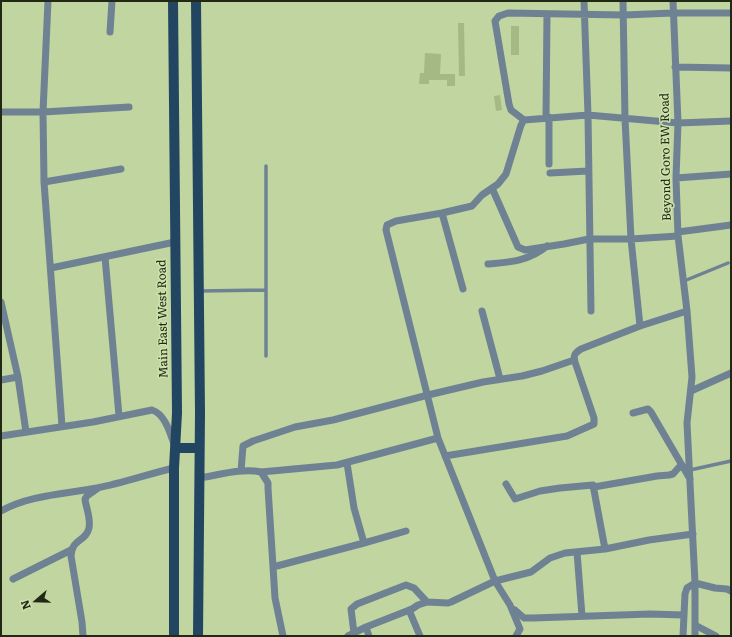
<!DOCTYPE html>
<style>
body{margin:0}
#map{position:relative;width:732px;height:637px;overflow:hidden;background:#c0d59f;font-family:Literata,serif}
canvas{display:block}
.frame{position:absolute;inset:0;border:2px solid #212914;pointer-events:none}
.north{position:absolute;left:16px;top:581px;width:40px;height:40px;-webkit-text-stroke:3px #cde2ac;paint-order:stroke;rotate:250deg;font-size:11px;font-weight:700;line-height:16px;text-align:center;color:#212914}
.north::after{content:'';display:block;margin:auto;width:14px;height:18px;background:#212914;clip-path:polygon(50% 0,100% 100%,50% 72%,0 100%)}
</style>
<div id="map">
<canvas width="732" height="637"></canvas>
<div class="frame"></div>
<div class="north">N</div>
</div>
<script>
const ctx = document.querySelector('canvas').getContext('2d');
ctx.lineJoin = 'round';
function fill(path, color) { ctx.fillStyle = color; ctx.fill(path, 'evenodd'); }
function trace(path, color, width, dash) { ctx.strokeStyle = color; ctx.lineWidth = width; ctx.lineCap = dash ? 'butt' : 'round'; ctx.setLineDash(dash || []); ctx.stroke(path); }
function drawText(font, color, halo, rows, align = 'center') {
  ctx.font = font + ' Literata,serif'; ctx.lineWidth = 3; ctx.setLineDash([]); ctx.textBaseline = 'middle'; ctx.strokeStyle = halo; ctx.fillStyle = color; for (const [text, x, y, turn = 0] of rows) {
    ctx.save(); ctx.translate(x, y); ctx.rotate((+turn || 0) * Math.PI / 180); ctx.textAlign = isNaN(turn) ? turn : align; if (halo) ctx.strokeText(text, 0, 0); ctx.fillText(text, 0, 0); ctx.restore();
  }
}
fill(new Path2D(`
 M458 23H464L465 76H459Z
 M511 26H519V55H511Z
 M425 53 441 54 440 74H455V86H447V80H429V84H419L420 73H424Z
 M500 95 502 110 496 111 494 96Z`), '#a4b984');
trace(new Path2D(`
 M684 281 728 263
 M200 291 265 290
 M266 356V166
 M690 470 731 461`), '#6f8293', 3.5);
trace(new Path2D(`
 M48 1 43 112 44 182 62 426
 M584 1 588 115 591 311
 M623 1 625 119 631 239 640 326
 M673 1 678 123 676 178 678 236 687 311 692 377 687 423 695 583V636
 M110 32 112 1
 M675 67 731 68
 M1 112H43L129 107
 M546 118 547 14
 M524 120 511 110 509 104 495 21 499 16 508 13 624 15 673 13H731
 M549 164V117
 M550 173 588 171
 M676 178 731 174
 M44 182 121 169
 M492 188 518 247 525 250 564 244 589 239H631L678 236
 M442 213 463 289
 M678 232 731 225
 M105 257 119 416
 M488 264C510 262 529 261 547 246
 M51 268 175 242
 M1 302 18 377 26 432
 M482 311 500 379
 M1 380 18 377
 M691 391 731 373
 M633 413 648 409 651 412 690 479
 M1 436 93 422 152 410C165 414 170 433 174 444
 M445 456 567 436 594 424V418L575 362C573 355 575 353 581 349L640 326 687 311
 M347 463 354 508 364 543
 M241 471 243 446 253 441 295 427 333 420 428 395 483 382 522 376 542 371 574 360
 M261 472 268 483V488L275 598 283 636
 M199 478C219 475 242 468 261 472L337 465 438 438
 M506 484 515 499 540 491 560 488 593 485 605 549
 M594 487 657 476 669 475 673 474 681 465
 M1 511C29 495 65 494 97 488 123 483 148 474 174 468
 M577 552 582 616
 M273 567 364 543 406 531
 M13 579 71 550
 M409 610 420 636
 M515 610 524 618H533L650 614 684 615
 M695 625 716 636
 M366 627 369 636
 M354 633 351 609 357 604 406 585 414 588 427 602
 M83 636 82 622 71 556C72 538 86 542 89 528 91 518 86 508 85 499L87 496 97 489
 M348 636 366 627 412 609 418 605 427 602 448 603 451 602 495 581 531 572 550 558 565 553 605 549 649 540 693 534
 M516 636 520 629 510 605 495 581 438 438 386 230 387 225 396 221 442 213 472 206 482 195 498 184 506 174 521 125 524 120 588 115 678 123 731 121
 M683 636 685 594 687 588 695 583 715 588 727 589 731 591`), '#6f8293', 7);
trace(new Path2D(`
 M173 1 177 413 174 468V636
 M196 1 200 413 198 636
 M176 448H199`), '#224561', 10);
drawText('12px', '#212914', '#cde2ac', [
 ["Beyond Goro EW Road",666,157,-91],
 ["Main East West Road",163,319,-91]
]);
</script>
